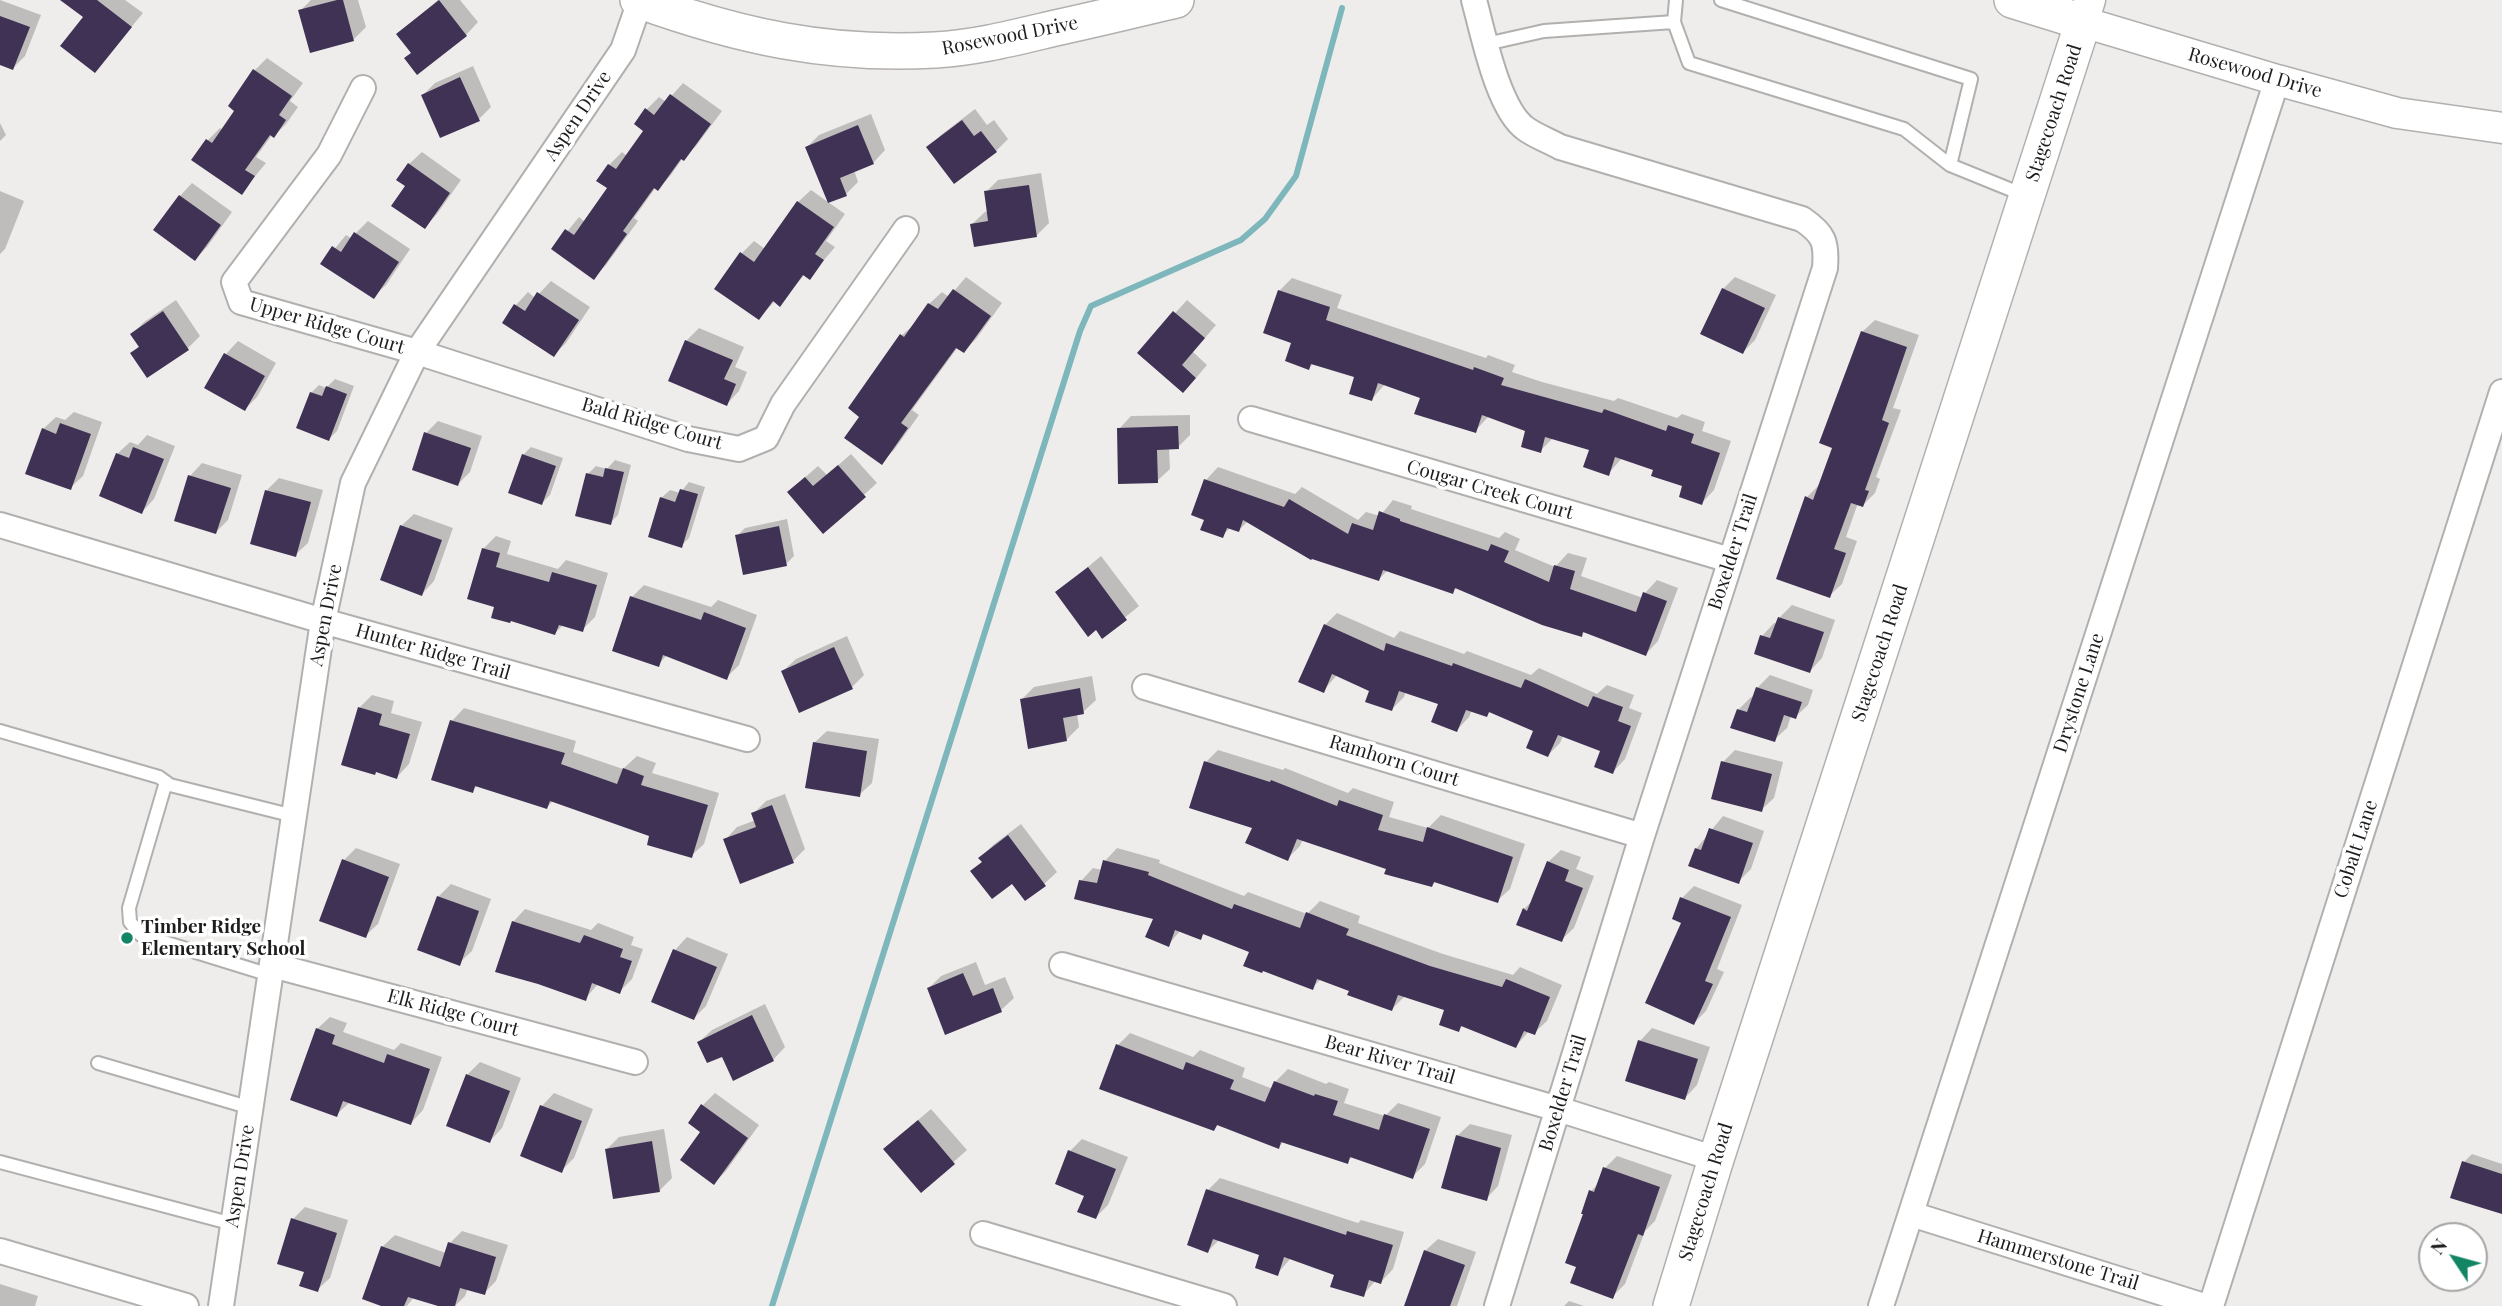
<!DOCTYPE html>
<style>
body{margin:0}
#map{position:relative;width:2502px;height:1306px;overflow:hidden;background:#efedeb;font-family:"Playfair Display",serif}
canvas{display:block}
.north{position:absolute;left:2418px;top:1222px;width:70px;height:70px;box-sizing:border-box;background:#fff;border:2px solid #a5a5a5;border-radius:50%;rotate:306deg;font-size:19px;font-weight:700;line-height:28px;text-align:center;color:#1e1d1d}
.north::after{content:'';display:block;margin:auto;width:24px;height:32px;background:#128565;clip-path:polygon(50% 0,100% 100%,50% 72%,0 100%)}
</style>
<div id="map">
<canvas width="2502" height="1306"></canvas>
<div class="north">N</div>
</div>
<script>
const ctx = document.querySelector('canvas').getContext('2d');
ctx.lineJoin = 'round';
function fill(path, color) { ctx.fillStyle = color; ctx.fill(path, 'evenodd'); }
function trace(path, color, width, dash) { ctx.strokeStyle = color; ctx.lineWidth = width; ctx.lineCap = dash ? 'butt' : 'round'; ctx.setLineDash(dash || []); ctx.stroke(path); }
function drawText(font, color, halo, rows, align = 'center') {
  ctx.font = font + ' "Playfair Display",serif'; ctx.lineWidth = 7; ctx.setLineDash([]); ctx.textBaseline = 'middle'; ctx.strokeStyle = halo; ctx.fillStyle = color; for (const [text, x, y, turn = 0] of rows) {
    ctx.save(); ctx.translate(x, y); ctx.rotate((+turn || 0) * Math.PI / 180); ctx.textAlign = isNaN(turn) ? turn : align; if (halo) ctx.strokeText(text, 0, 0); ctx.fillText(text, 0, 0); ctx.restore();
  }
}
fill(new Path2D(`
 M0 0 41 15 25 56 13 68 0 63Z
 M80 0H125L143 13 95 71Z
 M311 0H358L366 27 353 40 300 11Z
 M438 0H460L478 22 466 35 413 53 398 34Z
 M267 58 303 83 290 101 298 107 286 124 274 136 272 135 256 157 266 163 241 193 194 160 208 140 220 128 223 130 237 110 255 70Z
 M473 66 491 107 479 119 423 95 435 83Z
 M683 83 722 111 696 146 683 158 670 176 658 189 656 187 634 218 638 221 606 265 594 277 553 249 579 217 585 222 609 188V165L622 152 627 156 645 131 646 110 659 97 666 102Z
 M975 109 987 125 994 120 1008 139 996 151 929 147 941 135Z
 M871 114 885 150 873 163 854 170 858 182 846 194 807 147 819 135Z
 M0 123 6 135 0 141Z
 M422 152 461 180 437 214 425 227 409 164Z
 M1041 173 1049 223 1036 236 972 224 985 212 988 211 986 192 998 180Z
 M192 183 232 212 207 247 195 259 180 196Z
 M811 190 845 214 826 241 835 247 809 278 805 274 780 304 775 301 759 318 742 253 754 241 765 249 798 202Z
 M0 191 24 201 5 249 0 254Z
 M368 221 410 249 386 285 373 297 323 263 346 235 351 238Z
 M966 277 1002 303 976 339 964 351 958 347 912 410 919 415 894 450 881 462 862 416 850 408 902 335 915 324 929 304 942 292 949 297Z
 M1735 277 1776 295 1755 340 1743 352 1723 289Z
 M1292 278 1342 295 1337 308 1486 358 1488 355 1515 365 1512 372 1542 382 1614 401 1618 398 1677 418 1682 414 1705 422 1702 431 1731 441 1714 490 1702 503 1685 485 1655 469 1622 458 1608 474 1591 449 1553 438 1540 451 1527 430 1489 416 1475 431 1422 397 1385 384 1372 399 1356 376 1314 363 1309 368 1294 342 1279 291Z
 M551 281 590 307 566 343 554 355 504 322 516 305 528 292 535 298Z
 M176 300 200 336 188 348 148 376 132 353 140 345 132 334 144 322Z
 M1187 300 1216 325 1193 352 1207 365 1196 378 1139 353Z
 M1875 320 1919 335 1893 408 1901 410 1876 477 1880 479 1875 493 1863 505 1858 503 1846 537 1857 541 1842 584 1829 596 1807 497 1819 485 1835 447 1862 332Z
 M699 328 744 347 735 367 747 372 739 391 727 404 670 380 686 341Z
 M238 341 276 363 257 397 245 409 207 387 226 354Z
 M335 379 354 386 337 431 329 439 311 393 319 385 326 388Z
 M74 412 102 422 83 476 70 488 43 429 56 417 65 420Z
 M1190 415V435L1178 447 1169 448 1170 469 1157 481 1119 429 1131 416Z
 M438 421 482 436 470 472 458 484 426 433Z
 M147 435 175 446 154 499 142 512 117 454 130 442 138 445Z
 M531 447 563 458 550 495 542 503 523 455Z
 M851 454 877 483 824 531 802 480 818 466 827 475Z
 M615 460 631 465 618 515 610 523 588 474 596 466 607 469Z
 M202 463 242 475 228 520 216 532 190 476Z
 M1218 467 1295 494 1302 487 1358 520 1366 512 1380 516 1393 500 1412 506 1411 509 1499 538 1505 532 1520 539 1515 550 1555 567 1568 553 1587 558 1581 576 1643 598 1645 593 1657 580 1678 588 1658 641 1646 654 1585 631 1581 635 1457 587 1453 592 1388 570 1379 579 1248 521 1239 530 1231 527 1222 536 1206 519V480Z
 M279 478 323 490 308 543 295 555 267 490Z
 M689 482 705 487 689 538 681 546 661 498 670 490 680 493Z
 M414 514 453 528 434 581 422 594 401 526Z
 M787 519 794 556 786 564 737 536 745 528Z
 M496 536 511 541 507 554 558 569 566 560 608 573 595 617 582 630 564 624 555 633 493 616 496 606 483 549Z
 M1101 556 1139 606 1102 636 1096 628 1057 593Z
 M644 585 711 607 718 600 757 615 739 665 726 678 667 655 658 665 632 597Z
 M1792 605 1835 620 1822 658 1810 671 1762 636 1774 623 1777 624 1779 618Z
 M1337 613 1394 638 1400 631 1464 654 1467 651 1531 675 1539 668 1597 694 1607 685 1634 695 1629 708 1642 713 1625 759 1613 772 1602 750 1563 736 1560 743 1548 755 1536 730 1491 711 1487 715 1472 710 1469 717 1457 730 1440 703 1406 691 1404 697 1392 709 1372 690 1337 675 1323 691 1325 625Z
 M847 636 864 675 852 687 783 671 796 659Z
 M1770 675 1813 690 1808 705 1795 717 1791 716 1787 728 1774 740 1738 710 1751 697 1754 698 1757 688Z
 M1092 676 1096 700 1083 712 1077 714 1079 727 1066 740 1022 699 1034 687Z
 M372 695 394 701 391 713 422 722 409 764 397 777 360 707Z
 M464 708 576 741 573 752 623 769 637 756 656 763 652 773 719 793 704 844 691 856 651 835 553 801 547 807 478 785 472 791 452 721Z
 M827 731 879 739 872 783 859 795 814 743Z
 M1218 750 1283 770 1285 768 1348 793 1353 788 1394 802 1389 817 1428 828 1441 815 1525 844 1510 889 1497 901 1436 881 1432 885 1303 839 1300 846 1288 858 1254 827 1206 762Z
 M1735 750 1783 762 1774 798 1761 810 1723 762Z
 M785 794 805 849 793 861 725 840 737 827 756 820 753 814 766 801Z
 M1723 816 1764 831 1751 869 1738 882 1696 849Z
 M1021 824 1057 872 1044 884 1012 882 973 871 983 861 980 858 993 845Z
 M356 848 400 864 378 924 365 936 344 860Z
 M1117 848 1160 860 1159 863 1244 896 1248 892 1307 914 1320 901 1360 916 1358 923 1443 954 1513 975 1520 967 1562 985 1547 1021 1534 1033 1529 1031 1516 1046 1463 1025 1459 1030 1446 1009 1405 996 1392 1009 1321 979 1312 988 1251 951 1205 933 1200 938 1181 930 1168 945 1155 918 1081 881 1093 868 1102 870 1105 861Z
 M1561 850 1581 857 1576 869 1594 876 1574 928 1561 940 1524 909 1533 900 1548 862Z
 M451 884 491 899 472 951 459 963 438 897Z
 M1694 886 1742 905 1717 969 1724 972 1706 1011 1694 1023 1682 898Z
 M525 909 591 930 598 923 634 937 631 945 643 949 632 979 619 992 598 984 585 999 513 922Z
 M687 937 728 954 706 1006 694 1018 653 1001 675 950Z
 M976 962 985 985 1005 977 1014 998 1001 1010 929 988 941 976Z
 M765 1004 785 1047 773 1060 722 1054 699 1042 712 1030Z
 M330 1017 347 1023 343 1032 394 1050 401 1043 442 1057 423 1110 411 1123 349 1103 336 1115 317 1029Z
 M1652 1028 1710 1047 1697 1085 1685 1098 1640 1041Z
 M1130 1033 1193 1057 1200 1050 1245 1068 1242 1077 1273 1089 1275 1082 1288 1069 1326 1084 1329 1082 1349 1089 1344 1103 1385 1116 1398 1103 1441 1117 1425 1164 1412 1177 1353 1156 1347 1162 1284 1141 1279 1147 1219 1124 1214 1129 1118 1045Z
 M480 1062 521 1078 502 1128 490 1141 467 1075Z
 M554 1093 593 1109 574 1158 561 1171 522 1155 542 1106Z
 M715 1093 759 1125 726 1171 714 1183 703 1132V1105Z
 M931 1109 967 1150 921 1191 898 1137Z
 M1470 1124 1512 1135 1498 1186 1486 1199 1457 1136Z
 M664 1129 672 1178 660 1190 607 1149 619 1137Z
 M1082 1139 1128 1157 1108 1205 1096 1217 1070 1151Z
 M2472 1154 2502 1164V1213L2464 1162Z
 M1617 1156 1672 1175 1655 1221 1645 1231 1625 1284 1612 1297 1578 1266 1591 1191 1599 1183 1605 1168Z
 M1220 1178 1358 1223 1361 1220 1404 1232 1393 1269 1381 1282 1376 1280 1363 1295 1336 1273 1291 1258 1277 1274 1262 1254 1220 1239 1208 1251V1190Z
 M305 1207 348 1220 330 1278 317 1290 306 1271 293 1219Z
 M462 1231 508 1245 496 1281 484 1293 468 1288 465 1296 455 1306H445L414 1297 407 1306H386L382 1247 395 1235 446 1253 450 1243Z
 M1438 1239 1476 1252 1457 1306H1405L1425 1251Z
 M0 1284 38 1296 35 1306H0Z
 M1569 1301 1584 1306H1564Z`), '#0003');
trace(new Path2D(`
 M772 1306 1080 331 1091 306 1241 240 1265 219 1296 176 1342 8`), '#7db7bc', 6);
fill(new Path2D(`
 M60 0H97L132 27 95 73 60 46 83 17Z
 M337 0H343L354 41 310 53 298 10Z
 M439 0 467 36 417 75 404 58 411 53 396 34Z
 M0 16 30 27 13 70 0 65Z
 M253 69 292 96 279 115 286 120 274 138 270 135 245 170 255 176 242 195 191 160 206 139 212 143 234 111 228 106Z
 M460 77 480 121 440 138 421 95Z
 M670 94 711 124 684 161 681 159 658 191 654 188 623 231 627 234 594 280 551 249 565 229 574 235 607 188 596 181 608 164 616 169 643 131 634 124 645 108 654 115Z
 M962 120 974 136 981 131 997 152 954 184 926 147Z
 M858 125 874 164 840 178 847 196 828 203 805 147Z
 M408 163 450 193 425 229 391 206 405 186 396 180Z
 M1029 185 1037 237 974 247 970 224 988 221 984 191Z
 M179 195 221 225 195 261 153 230Z
 M797 201 834 227 815 254 824 260 810 280 803 275 780 307 773 301 759 320 714 289 740 252 754 262Z
 M354 232 399 262 374 299 320 264 332 246 341 252Z
 M1722 288 1765 308 1743 354 1700 334Z
 M953 289 991 316 964 353 956 348 901 423 908 428 882 465 844 438 859 417 848 408 900 334 904 337 928 303 938 309Z
 M1278 290 1330 307 1326 320 1473 370 1474 367 1504 378 1501 385 1602 413 1604 409 1666 431 1668 425 1694 434 1691 443 1720 453 1702 505 1679 497 1682 486 1651 476 1653 470 1615 457 1609 476 1583 467 1589 450 1545 437 1541 453 1521 447 1525 431 1482 415 1476 433 1414 414 1420 398 1378 383 1372 401 1349 394 1354 377 1311 364 1309 370 1285 361 1291 343 1263 333Z
 M537 292 579 320 554 357 502 323 514 304 525 311Z
 M163 311 189 350 147 378 130 353 139 347 130 334Z
 M1173 311 1205 338 1182 365 1196 378 1183 393 1137 353Z
 M1861 331 1907 347 1882 420 1889 423 1865 490 1869 491 1863 507 1851 503 1834 549 1846 553 1830 598 1776 579 1805 496 1813 500 1832 448 1819 443Z
 M685 340 733 360 724 379 736 384 727 406 668 381Z
 M224 353 265 376 245 411 204 388Z
 M326 386 347 394 329 441 296 428 310 392 322 396Z
 M60 423 91 434 71 490 25 474 42 428 56 434Z
 M1178 426 1179 449 1157 450 1158 483 1118 484 1117 428Z
 M424 432 471 448 458 486 412 470Z
 M133 447 164 459 142 514 99 496 116 453 129 458Z
 M522 454 556 466 542 505 508 493Z
 M838 465 866 497 823 534 787 492 805 477 813 486Z
 M605 468 624 472 611 525 575 516 586 473 603 477Z
 M188 475 231 488 216 534 174 521Z
 M1204 479 1284 507 1289 499 1348 534 1352 523 1373 530 1379 511 1400 519V521L1488 551 1491 544 1509 551 1504 562 1549 582 1554 565 1575 571 1570 589 1636 612 1643 592 1667 601 1646 656 1583 632 1582 637 1542 625 1455 588 1453 594 1383 570 1379 581 1312 559 1311 560 1243 520 1239 532 1227 528 1223 538 1200 530 1204 520 1191 515Z
 M680 489 698 494 682 548 648 537 660 497 675 502Z
 M265 490 311 502 296 557 250 544Z
 M400 525 442 540 422 596 380 580Z
 M779 526 787 566 743 575 735 535Z
 M482 548 500 553 496 567 549 582 552 572 597 585 583 632 559 625 555 635 511 621 510 623 491 618 494 607 467 599Z
 M1088 567 1127 620 1102 639 1096 630 1088 637 1055 592Z
 M630 596 701 620 704 612 746 628 727 680 663 655 659 667 612 651Z
 M1778 617 1824 632 1810 673 1754 654 1760 635 1770 638Z
 M1324 624 1384 651 1386 643 1452 666 1453 663 1521 688 1525 679 1588 707 1593 696 1623 707 1618 721 1631 726 1613 774 1594 767 1600 751 1558 735 1548 757 1526 748 1533 731 1489 712 1487 717 1466 710 1457 732 1431 722 1438 704 1399 691 1392 711 1365 702 1369 691 1332 674 1324 693 1298 682Z
 M834 647 853 689 799 713 781 671Z
 M1756 687 1802 702 1796 719 1784 715 1775 742 1730 728 1737 709 1747 712Z
 M1080 688 1084 714 1063 718 1067 741 1028 749 1020 699Z
 M358 707 382 714 379 725 410 734 397 779 376 772 375 775 341 765Z
 M450 720 565 753 561 764 617 784 623 768 644 776 641 785 708 805 692 858 647 845 649 836 550 801 547 809 475 786 473 793 431 780Z
 M813 742 867 751 860 797 805 788Z
 M1204 761 1270 782 1271 780 1337 806 1339 800 1383 815 1378 830 1423 842 1427 827 1513 857 1498 903 1434 882 1432 887 1384 874 1386 869 1297 839 1288 861 1245 843 1252 828 1189 808Z
 M1721 761 1772 774 1762 812 1711 799Z
 M772 805 794 863 740 884 723 839 756 827 751 813Z
 M1709 828 1753 843 1739 884 1688 866 1695 848 1701 850Z
 M1008 835 1046 886 1025 901 1012 884 992 899 970 871 982 862 978 858Z
 M342 859 389 877 366 938 319 921Z
 M1103 860 1149 872 1148 875 1232 909 1234 904 1300 928 1306 912 1349 929 1346 935 1430 966 1502 987 1506 979 1550 997 1535 1035 1524 1031 1516 1048 1461 1026 1459 1032 1439 1025 1444 1010 1398 995 1392 1011 1347 995 1349 991 1317 979 1313 990 1263 971 1262 973 1243 966 1249 952 1203 934 1201 940 1175 930 1169 947 1145 937 1153 919 1074 899 1079 880 1097 883Z
 M1547 861 1569 870 1565 881 1583 888 1562 942 1516 925 1523 908 1527 911Z
 M437 896 479 911 460 966 417 950Z
 M1680 897 1731 917 1705 981 1713 984 1694 1025 1645 1003 1681 923 1672 919Z
 M512 921 580 943 584 935 623 949 620 957 632 961 620 994 592 983 586 1001 538 984 495 972Z
 M673 949 717 967 694 1020 651 1002Z
 M963 973 973 996 993 988 1002 1012 945 1035 927 988Z
 M752 1015 774 1061 733 1081 722 1057 707 1063 697 1042Z
 M316 1028 335 1035 332 1044 384 1063 387 1054 430 1069 411 1125 343 1101 337 1117 290 1100Z
 M1638 1040 1698 1059 1685 1100 1625 1081Z
 M1116 1044 1183 1070 1186 1062 1234 1080 1230 1089 1265 1102 1274 1081 1314 1096 1315 1094 1338 1101 1333 1115 1379 1130 1384 1114 1430 1129 1413 1179 1350 1157 1348 1164 1281 1142 1279 1149 1217 1125 1214 1131 1099 1089Z
 M466 1074 510 1091 490 1143 446 1126Z
 M701 1104 748 1138 714 1185 680 1160 700 1132 688 1123Z
 M540 1105 582 1121 562 1173 520 1156Z
 M918 1120 955 1164 921 1193 883 1149Z
 M1456 1135 1501 1148 1487 1201 1441 1188Z
 M652 1141 660 1192 613 1199 605 1149Z
 M1068 1150 1116 1169 1096 1219 1077 1212 1084 1196 1055 1184Z
 M2462 1161 2502 1174V1214L2450 1198Z
 M1603 1167 1660 1187 1643 1236 1638 1234 1613 1299 1570 1283 1576 1267 1565 1263 1583 1214H1581L1589 1190 1594 1192Z
 M1206 1189 1346 1235 1347 1231 1393 1245 1381 1284 1369 1280 1364 1297 1330 1287 1334 1275 1284 1257 1278 1276 1255 1268 1259 1255 1213 1239 1208 1253 1187 1245Z
 M291 1218 337 1233 318 1292 299 1286 304 1272 277 1264Z
 M448 1242 496 1257 485 1295 460 1288 455 1306H438L408 1297 404 1306H381L362 1299 381 1246 440 1267Z
 M1424 1250 1465 1265 1450 1306H1404Z`), '#403254');
const service = new Path2D(`
 M1721 0 1971 79 1950 165 2024 195
 M1674 22 1689 63 1904 129 1950 165
 M1486 44 1544 31 1674 22 1676 0
 M0 731 159 777 170 785 294 816
 M166 782 129 908 130 922 141 935 270 975
 M98 1063 251 1108
 M0 1162 233 1224`);
const minor = new Path2D(`
 M1474 0C1483 33 1498 110 1526 129 1536 136 1549 141 1560 147L1802 219C1824 234 1827 242 1825 268L1642 836 1497 1306
 M363 88 329 155 234 282 241 302 417 352 688 439 739 449 766 438 783 404 906 229
 M1251 419 1730 560
 M0 525 323 621 747 739
 M1145 687 1642 836
 M272 965 635 1062
 M1062 965 1558 1109 1716 1159
 M1911 1214 2204 1306
 M983 1234 1224 1306
 M0 1251 186 1306
 M221 1306 323 621 353 483 417 352 623 50 640 1
 M1881 1306 2277 80
 M2211 1306 2502 392`);
const tertiary = new Path2D(`
 M2090 0 2083 22 2277 80 2397 113 2502 128`);
const secondary = new Path2D(`
 M638 0C738 36 827 56 935 50 974 48 1013 38 1051 29 1093 20 1134 10 1176 0
 M1671 1306 1716 1159 2083 22 2012 0`);
trace(service, '#b2b0ae', 16);
trace(minor, '#b2b0ae', 28);
trace(tertiary, '#b2b0ae', 33);
trace(secondary, '#b2b0ae', 38);
trace(service, '#fff', 12);
trace(minor, '#fff', 24);
trace(tertiary, '#fff', 30);
trace(secondary, '#fff', 35);
for (const [x, y, r, color] of [
 [127,938,7,"#128565"]
]) { const dot = new Path2D(); dot.arc(x, y, r, 0, 2 * Math.PI); ctx.fillStyle = color; ctx.fill(dot); trace(dot, '#fff', 2.5); }
drawText('19px', '#1e1d1d', '#fff', [
 ["Rosewood Drive",1010,36,-11],
 ["Rosewood Drive",2255,73,16],
 ["Stagecoach Road",2054,113,-72],
 ["Aspen Drive",578,116,-56],
 ["Upper Ridge Court",327,326,16],
 ["Bald Ridge Court",652,424,16],
 ["Cougar Creek Court",1490,490,16],
 ["Boxelder Trail",1733,552,-72],
 ["Aspen Drive",326,615,-79],
 ["Hunter Ridge Trail",433,652,16],
 ["Stagecoach Road",1880,653,-72],
 ["Drystone Lane",2079,693,-72],
 ["Ramhorn Court",1394,761,17],
 ["Cobalt Lane",2356,849,-72],
 ["Elk Ridge Court",453,1013,15],
 ["Bear River Trail",1390,1060,16],
 ["Boxelder Trail",1563,1093,-73],
 ["Aspen Drive",240,1176,-81],
 ["Stagecoach Road",1706,1192,-73],
 ["Hammerstone Trail",2058,1260,17]
]);
drawText('bold 19px', '#1e1d1d', '#fff', [
 ["Timber Ridge",141,927],
 ["Elementary School",141,949]
], 'left');
</script>
